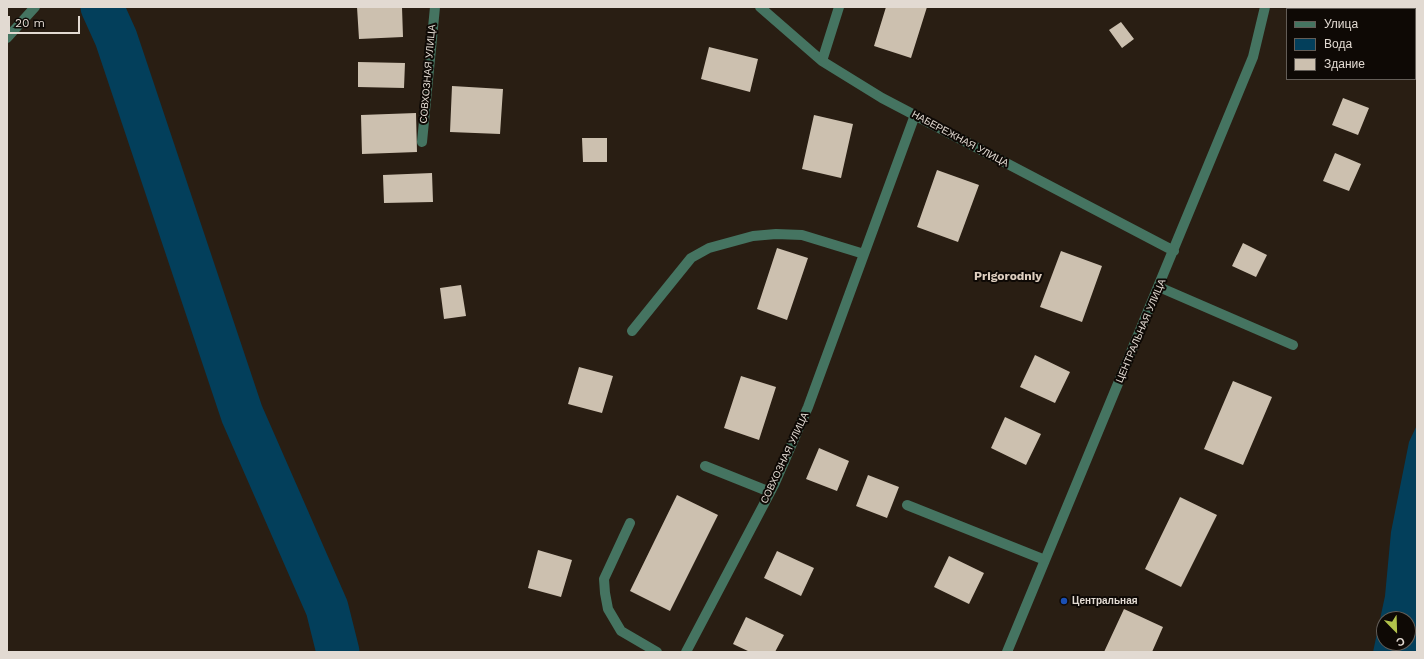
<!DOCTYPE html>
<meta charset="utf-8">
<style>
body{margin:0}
#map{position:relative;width:1424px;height:659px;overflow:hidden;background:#291e13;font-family:"Work Sans",sans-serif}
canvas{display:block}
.frame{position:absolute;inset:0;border:8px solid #e2dad2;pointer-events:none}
.legend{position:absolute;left:1286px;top:8px;width:130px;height:72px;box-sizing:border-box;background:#0e0905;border:1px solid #635d57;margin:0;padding:5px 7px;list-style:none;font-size:12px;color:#e2dad2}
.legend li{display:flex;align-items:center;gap:8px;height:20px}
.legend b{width:20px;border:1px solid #635d57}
.north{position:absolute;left:1376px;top:611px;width:40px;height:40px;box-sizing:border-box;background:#0e0905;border:1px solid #635d57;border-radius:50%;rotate:157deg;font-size:11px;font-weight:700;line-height:16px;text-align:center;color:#e2dad2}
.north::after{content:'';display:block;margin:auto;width:14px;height:18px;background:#b2c34c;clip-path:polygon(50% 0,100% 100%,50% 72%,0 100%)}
.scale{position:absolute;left:8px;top:16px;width:72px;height:18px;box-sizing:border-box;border:2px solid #e2dad2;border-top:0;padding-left:5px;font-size:12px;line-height:14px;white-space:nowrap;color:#e2dad2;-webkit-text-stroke:3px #0e0905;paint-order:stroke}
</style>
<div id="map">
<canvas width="1424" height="659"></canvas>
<div class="frame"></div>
<ul class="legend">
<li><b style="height:5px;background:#457461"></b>Улица</li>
<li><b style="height:11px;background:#033f5b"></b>Вода</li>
<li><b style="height:11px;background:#ccc0af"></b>Здание</li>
</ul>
<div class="north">С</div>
<div class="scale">20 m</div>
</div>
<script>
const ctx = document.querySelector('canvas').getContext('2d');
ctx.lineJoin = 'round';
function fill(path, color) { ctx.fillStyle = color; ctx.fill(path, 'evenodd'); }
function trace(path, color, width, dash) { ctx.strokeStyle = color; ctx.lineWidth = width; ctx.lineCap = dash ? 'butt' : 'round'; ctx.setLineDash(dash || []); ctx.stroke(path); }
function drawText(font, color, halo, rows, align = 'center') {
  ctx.font = font + ' "Work Sans",sans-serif'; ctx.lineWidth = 4; ctx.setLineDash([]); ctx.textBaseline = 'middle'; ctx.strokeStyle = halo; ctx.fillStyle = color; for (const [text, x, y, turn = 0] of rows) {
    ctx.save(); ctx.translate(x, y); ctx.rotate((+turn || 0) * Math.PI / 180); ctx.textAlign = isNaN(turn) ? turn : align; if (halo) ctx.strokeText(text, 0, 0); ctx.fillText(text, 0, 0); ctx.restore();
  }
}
fill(new Path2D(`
 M1417 425V652H1373L1385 596 1391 532 1409 442ZM1384 619H1408V643H1384Z`), '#033f5b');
trace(new Path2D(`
 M102 7 116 38 242 414 327 608 338 652`), '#033f5b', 43);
fill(new Path2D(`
 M357 7H402L403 37 359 39Z
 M886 7H927L911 58 874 46Z
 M1121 22 1134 39 1122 48 1109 30Z
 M709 47 758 59 750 92 701 79Z
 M358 62 405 63 404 88 358 87Z
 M452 86 503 89 500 134 450 132Z
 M1343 98 1369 108 1358 135 1332 125Z
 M416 113 417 152 362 154 361 115Z
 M814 115 853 124 841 178 802 169Z
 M582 138H607V162H583Z
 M1335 153 1361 164 1349 191 1323 181Z
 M937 170 979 185 958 242 917 227Z
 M432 173 433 202 384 203 383 175Z
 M1243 243 1267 255 1256 277 1232 266Z
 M777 248 808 258 787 320 757 309Z
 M1061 251 1102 266 1082 322 1040 307Z
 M461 285 466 316 444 319 440 288Z
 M1035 355 1070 372 1055 403 1020 387Z
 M579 367 613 376 602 413 568 404Z
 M741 376 776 387 759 440 724 428Z
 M1233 381 1272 397 1243 465 1204 449Z
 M1005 417 1041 434 1026 465 991 448Z
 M819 448 849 461 837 491 806 479Z
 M868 475 899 487 887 518 856 506Z
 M677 495 718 515 670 611 630 591Z
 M1180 497 1217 515 1181 587 1145 569Z
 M538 550 572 560 561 597 528 588Z
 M777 551 814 568 801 596 764 578Z
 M949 556 984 573 969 604 934 587Z
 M1124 609 1163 627 1152 652H1104Z
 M746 617 784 635 775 652H750L733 644Z`), '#ccc0af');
trace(new Path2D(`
 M760 7 822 61 882 98 1174 251
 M7 38 35 7
 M822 61 839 7
 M422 142 435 7
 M1159 287 1293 345
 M632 331 691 258 709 248 753 236 776 234 802 235 864 254
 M705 466 770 492
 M907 505 1045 560
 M630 523 604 579 605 593 608 609 621 631 657 652
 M686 652 774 485 808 407 915 115
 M1007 652 1253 57 1265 7`), '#457461', 10);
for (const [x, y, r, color] of [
 [1064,601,4,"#1a4fb4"]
]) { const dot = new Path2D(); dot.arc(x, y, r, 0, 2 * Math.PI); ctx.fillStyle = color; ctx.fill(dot); trace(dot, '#0e0905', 1.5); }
drawText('10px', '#e2dad2', '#0e0905', [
 ["СОВХОЗНАЯ УЛИЦА",428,74,-85],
 ["НАБЕРЕЖНАЯ УЛИЦА",960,139,28],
 ["ЦЕНТРАЛЬНАЯ УЛИЦА",1141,331,-67],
 ["СОВХОЗНАЯ УЛИЦА",785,458,-65]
]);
drawText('bold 10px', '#e2dad2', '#0e0905', [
 ["Центральная",1072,601]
], 'left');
drawText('bold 12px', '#ddcebf', '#0e0905', [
 ["Prigorodniy",1008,276]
]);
</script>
